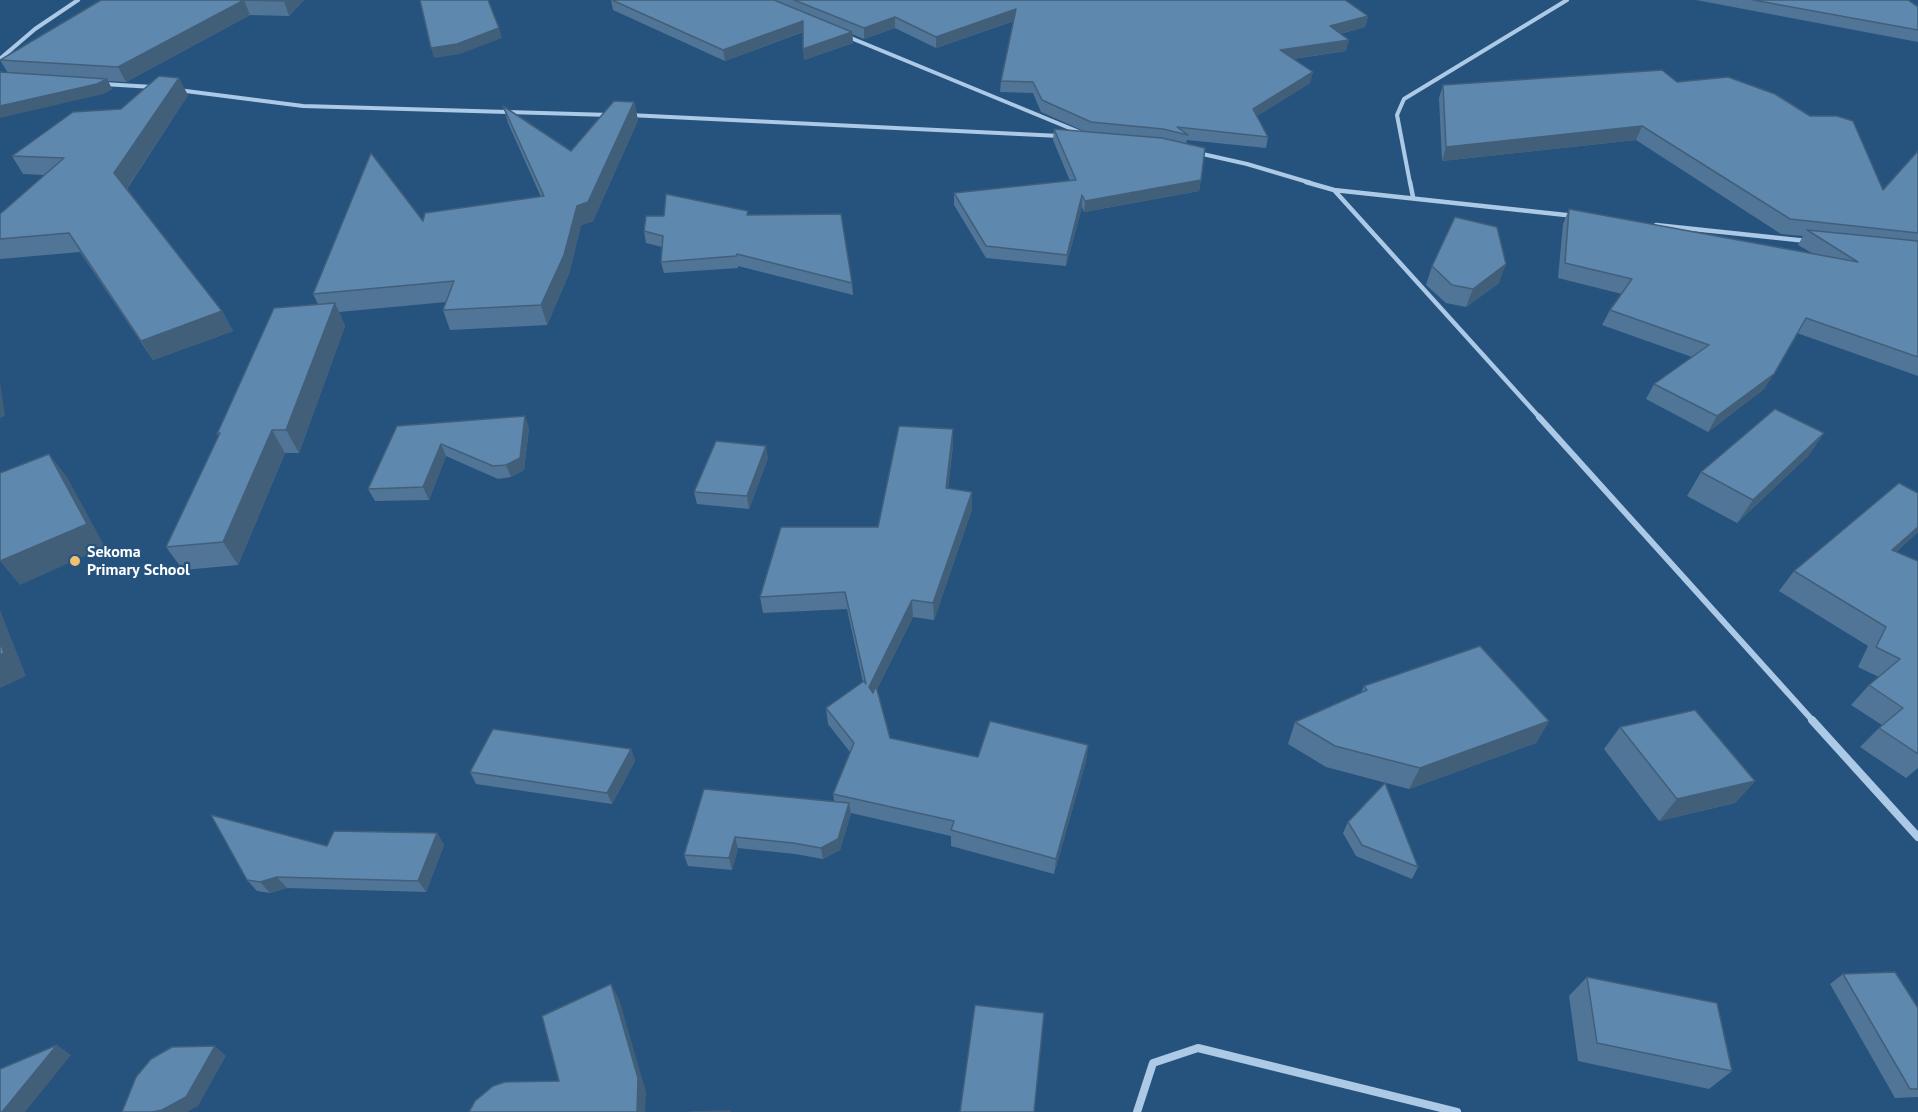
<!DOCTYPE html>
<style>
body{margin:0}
canvas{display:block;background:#26527e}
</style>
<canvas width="1918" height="1112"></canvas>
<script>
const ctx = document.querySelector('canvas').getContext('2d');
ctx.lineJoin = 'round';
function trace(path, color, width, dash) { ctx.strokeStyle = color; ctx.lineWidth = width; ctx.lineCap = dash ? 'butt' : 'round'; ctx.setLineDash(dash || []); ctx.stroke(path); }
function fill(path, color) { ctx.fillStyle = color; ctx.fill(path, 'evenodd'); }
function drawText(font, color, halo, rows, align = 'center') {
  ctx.font = font + ' "PT Sans",sans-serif'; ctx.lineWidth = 4.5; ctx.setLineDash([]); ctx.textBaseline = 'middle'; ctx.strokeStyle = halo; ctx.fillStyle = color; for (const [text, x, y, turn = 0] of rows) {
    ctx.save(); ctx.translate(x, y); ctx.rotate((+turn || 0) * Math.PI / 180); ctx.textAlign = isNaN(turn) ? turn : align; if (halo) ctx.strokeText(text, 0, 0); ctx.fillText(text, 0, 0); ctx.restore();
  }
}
trace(new Path2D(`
 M846 36 1084 134
 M0 59 35 29 78 0
 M103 84 153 87
 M178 90 303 106 610 115
 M629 115 1060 136
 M1198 153 1247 164 1311 183
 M1410 183 1397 115 1404 99 1567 0`), '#acc9e5', 4);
trace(new Path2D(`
 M1306 182 1334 190 1540 418
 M1410 182 1413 197
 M1334 190 1575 216
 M1656 225 1807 241`), '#acc9e5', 4.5);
trace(new Path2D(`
 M1539 417 1814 722`), '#acc9e5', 6);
trace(new Path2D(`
 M1812 720 1918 837
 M1137 1112 1153 1063 1198 1048 1457 1112`), '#acc9e5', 8);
fill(new Path2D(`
 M101 0H304L289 16 250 15 126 82 108 81 112 89 103 94 8 73 0 60Z
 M611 0H1345L1368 16 1365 27 1340 34 1346 51 1293 59 1310 83 1257 116 1268 137 1266 148 1187 140 1186 144 1201 180 1199 191 1084 212 1082 207 1066 266 986 258 954 205V193L1070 181 1053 140 1054 129 1086 132 1041 112 1033 93 1000 92 1001 81 1014 21 936 48 895 28 864 39 852 34 853 43 804 60 803 32 725 61 613 10Z
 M1696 0H1908L1918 7V42Z
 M1677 82 1883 190 1918 151V376L1797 333 1764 389 1708 432 1646 399 1654 384 1692 357 1602 325 1610 310 1622 294 1558 278 1563 224 1569 209 1812 253 1798 245 1803 236 1781 234 1636 140 1442 161 1439 98 1443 85Z
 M188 95 127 189 222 311 233 331 153 360 80 252 0 259V214L45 175 23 174 12 156 121 109Z
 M634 102 638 120 593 221 581 225 569 274 547 325 450 330 443 310 446 302 339 312 345 326 299 453H285L238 565 183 570 166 547 219 436 217 434 318 304 313 294 423 221 541 197 508 123 503 106 571 151Z
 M749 215 852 283 853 295 738 266V268L664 273 661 262 662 247 646 243 644 231Z
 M1432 266 1499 283 1466 307 1446 303 1426 285Z
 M397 426 529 428 524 470 511 477 498 479 446 456 429 500 375 501 368 489Z
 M1824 433 1808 456 1737 523 1687 496 1701 472Z
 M953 446 948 488 972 492V509L934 620 913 617 877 689 890 738 978 757 1088 745 1086 761 1054 874 951 846V836L851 813 840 850 823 859 795 854 738 848 732 870 688 866 684 855 834 801 833 794 850 752 828 724 826 708 863 682 847 609 763 613 760 597 878 527Z
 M768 458 749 509 697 504 694 492Z
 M1918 493V532L1896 552 1918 561V768L1906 778 1860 747 1882 725 1851 705 1869 685 1879 677 1858 667 1868 646 1779 591 1794 571Z
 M1364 686 1549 721 1536 743 1409 789 1326 767 1288 744 1295 722 1361 693Z
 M1620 727 1755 781 1735 803 1659 821 1604 749Z
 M631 749 635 761 612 804 476 784 470 772Z
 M1348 822 1418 867 1412 879 1356 856 1343 833Z
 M437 833 444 845 426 892 287 888 270 893 257 891 247 880 327 846Z
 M1843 974 1918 1008V1097L1895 1098 1830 984Z
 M1587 977 1732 1071 1709 1089 1578 1061 1569 996Z`), '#517596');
fill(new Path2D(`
 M244 0 250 15 126 82 118 67Z
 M285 0H304L289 16 284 1Z
 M1016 9V20L936 48V37Z
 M1368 16 1365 27 1328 37 1330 26Z
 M895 17V28L864 39V28Z
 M803 21 804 31 725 61 723 50Z
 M499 28 502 38 460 54 434 58 431 48Z
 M852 32 853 43 804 60 803 49Z
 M1349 40 1346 51 1278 61 1280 50Z
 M1313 72 1310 83 1251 120 1253 109Z
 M179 78 188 95 125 191 114 173Z
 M107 79 112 89 103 94 0 118V106Z
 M634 102 638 120 593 221 581 225 569 274 547 325 541 305 577 206Z
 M1642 126 1636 140 1442 161 1446 147Z
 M1201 180 1199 191 1084 212 1085 201Z
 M1082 195V207L1066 266 1067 255Z
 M1506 264 1499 283 1466 307 1473 289Z
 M335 303 345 326 299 453 286 430Z
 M222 311 233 331 153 360 141 341Z
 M1774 374 1764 389 1708 432 1717 416Z
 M0 383 5 416 0 418Z
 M525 416 529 428 524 470 511 477 506 465Z
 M953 429V446L946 504V488Z
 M272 430 285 453 238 565 223 542Z
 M1824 433 1808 456 1737 523 1753 500Z
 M441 444 446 456 429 500 423 487Z
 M766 446 768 458 749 509 747 496Z
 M49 454 67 477 105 547 20 585 0 561Z
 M972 492V509L934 620 933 603Z
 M1918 527V532L1875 570 1892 550Z
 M912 600 913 617 870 703 869 687Z
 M0 610 26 676 0 688Z
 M1549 721 1536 743 1409 789 1420 768Z
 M1088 745 1086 761 1054 874 1056 859Z
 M631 749 635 761 612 804 607 793Z
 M1755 781 1735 803 1659 821 1677 799Z
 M849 803 851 814 840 850 823 859 821 848Z
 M437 833 444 845 426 892 418 881Z
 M735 837 738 848 732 870 729 858Z
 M277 877 287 888 270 893 260 882Z
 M611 984 619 999 646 1092 645 1112H637Z
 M57 1045 71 1055 25 1112H2Z
 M215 1046 226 1056 198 1106 187 1112H152Z`), '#425f7a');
const building = new Path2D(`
 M101 0H285L284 1 244 0 118 67 0 60Z
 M420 0H488L499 28 457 44 431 48Z
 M612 0H774L852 32 803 49V21L723 50Z
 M794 0H1345L1368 16 1330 26 1349 40 1280 50 1313 72 1253 109 1268 137 1177 127 1188 135 1163 129 1091 122 1042 100 1033 82 1001 81 1016 9 936 37 895 17 864 28Z
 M1753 0H1908L1918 7V30Z
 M1662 70 1677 82 1728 77 1775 94 1810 116H1837L1853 121 1883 190 1918 151V233L1790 219 1642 126 1446 147 1443 85Z
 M0 72 107 79 97 84 0 106Z
 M159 76 179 78 114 173 222 311 141 341 69 233 0 239V214L64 158 12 156 73 112 121 109Z
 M614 101 634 102 588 202 577 206 564 255 541 305 443 310 454 281 313 294 371 153 423 221 425 213 544 196 503 106 571 151Z
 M1054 129 1162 138 1205 148 1201 180 1085 201 1082 195 1067 255 986 246 954 193 1076 180Z
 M666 194 748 211 747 215 841 214 852 283 737 254 736 256 661 262 663 236 644 231 646 216H664Z
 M1569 209 1858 262 1807 230 1918 241V357L1806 318 1774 374 1717 416 1654 384 1709 345 1610 310 1632 279 1565 263Z
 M1455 217 1497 227 1506 264 1473 289 1452 285 1432 266Z
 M335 303 286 430H272L223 542 166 547 220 433 217 434 274 308Z
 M1775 409 1824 433 1753 500 1701 472Z
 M525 416 520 458 506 465 493 466 441 444 423 487 368 489 397 426Z
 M899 426 953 429 946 488 972 492 933 603 912 600 869 687 873 693 876 686 890 738 978 757 990 721 1088 745 1056 859 951 830 954 821 833 794 854 743 826 708 864 681 866 684 845 592 760 597 781 527H878Z
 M716 441 766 446 747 496 694 492Z
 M49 454 87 524 0 561V473Z
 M1899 483 1918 493V527L1892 550 1918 561V754L1879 728 1903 708 1869 685 1900 659 1876 647 1886 627 1794 571Z
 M0 642 4 653 0 655Z
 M1480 646 1549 721 1420 768 1335 746 1295 722 1367 690 1364 686Z
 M1695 710 1755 781 1677 799 1620 727Z
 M493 729 631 749 607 793 470 772Z
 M1385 783 1418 867 1362 845 1348 822Z
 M704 789 849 803 838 839 821 848 793 843 735 837 729 858 684 855Z
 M211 815 327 846 334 831 437 833 418 881 277 877 260 882 247 880Z
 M1895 972 1918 1008V1089H1910L1843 974Z
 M1587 977 1717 1003 1732 1071 1597 1043Z
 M611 984 638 1078 637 1112H469L475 1101 493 1086 505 1082 559 1081 542 1016Z
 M975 1005 1044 1013 1034 1112H960Z
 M57 1045 2 1112H0V1069Z
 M215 1046 186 1097 162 1110 152 1112H122L136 1077 151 1059 172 1047Z
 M730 1111 729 1112H690Z`);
fill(building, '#5e88ae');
trace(building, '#425f7a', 1.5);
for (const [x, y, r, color] of [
 [75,561,6,"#eec171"]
]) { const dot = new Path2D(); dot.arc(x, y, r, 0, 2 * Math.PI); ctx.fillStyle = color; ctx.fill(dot); trace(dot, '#26527e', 2); }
drawText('bold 16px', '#fff', '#26527e', [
 ["Sekoma",87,552],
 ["Primary School",87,570]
], 'left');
</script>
